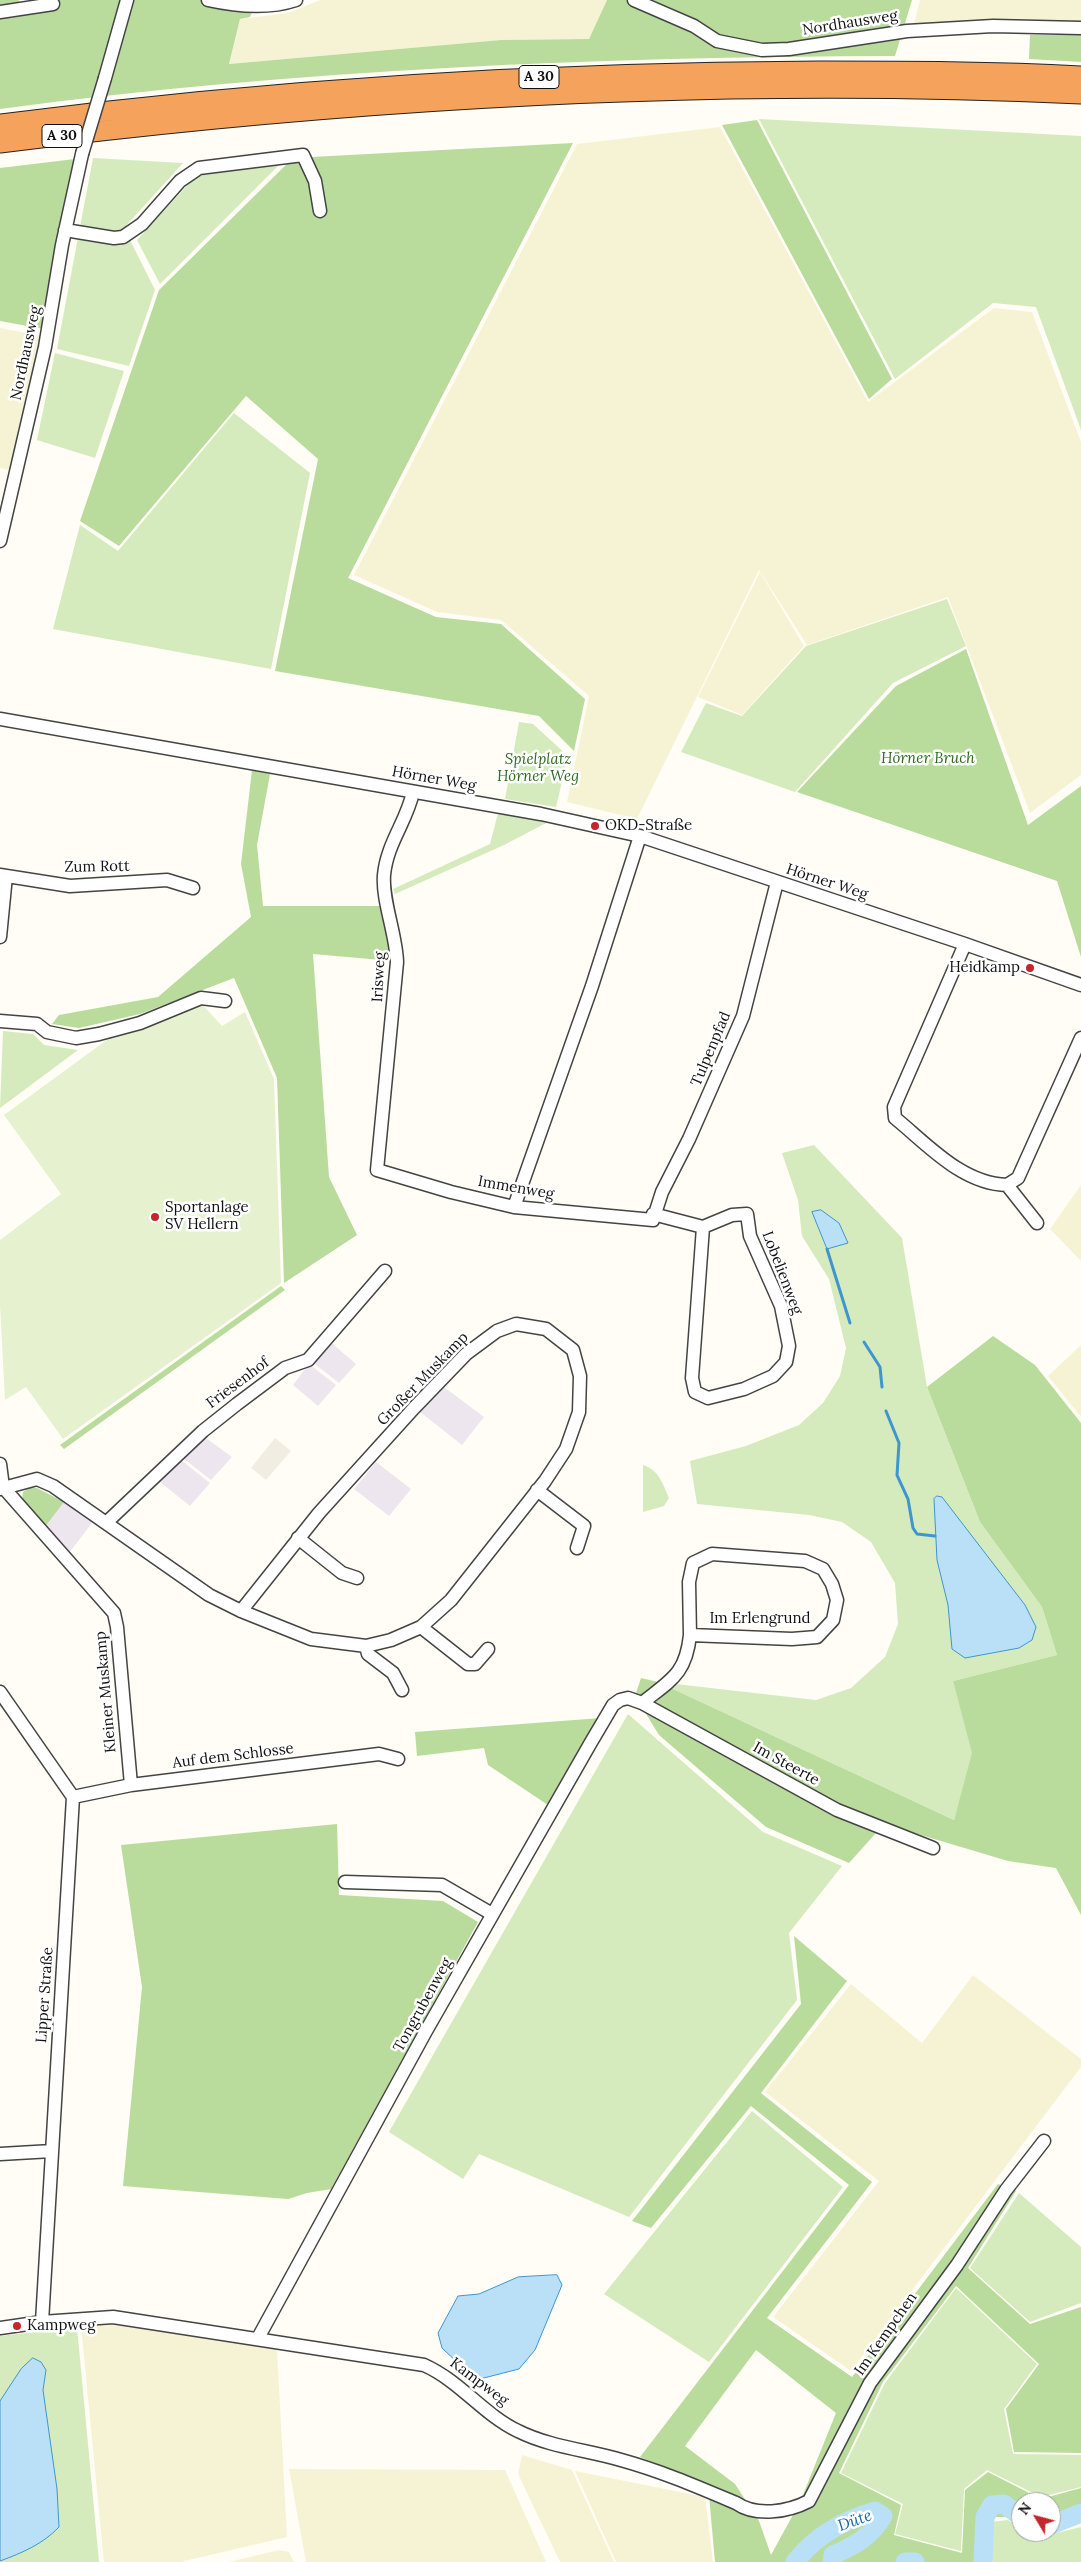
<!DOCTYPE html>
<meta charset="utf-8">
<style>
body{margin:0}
#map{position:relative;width:1081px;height:2562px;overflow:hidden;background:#fffdf5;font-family:Lora,serif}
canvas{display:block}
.north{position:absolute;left:1011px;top:2492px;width:50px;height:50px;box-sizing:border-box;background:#fff;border:1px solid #a0a0a0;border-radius:50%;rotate:307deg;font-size:14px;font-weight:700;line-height:20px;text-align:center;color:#111}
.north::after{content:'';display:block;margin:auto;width:18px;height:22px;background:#c4262e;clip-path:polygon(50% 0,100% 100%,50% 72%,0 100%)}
</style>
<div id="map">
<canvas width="1081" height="2562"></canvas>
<div class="north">N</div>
</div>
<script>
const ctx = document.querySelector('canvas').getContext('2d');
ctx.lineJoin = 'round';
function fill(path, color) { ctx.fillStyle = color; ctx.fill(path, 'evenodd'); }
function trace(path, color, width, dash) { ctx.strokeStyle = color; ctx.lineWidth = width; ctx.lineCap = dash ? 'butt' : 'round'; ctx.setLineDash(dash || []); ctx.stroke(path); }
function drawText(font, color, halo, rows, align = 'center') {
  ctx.font = font + ' Lora,serif'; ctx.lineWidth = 5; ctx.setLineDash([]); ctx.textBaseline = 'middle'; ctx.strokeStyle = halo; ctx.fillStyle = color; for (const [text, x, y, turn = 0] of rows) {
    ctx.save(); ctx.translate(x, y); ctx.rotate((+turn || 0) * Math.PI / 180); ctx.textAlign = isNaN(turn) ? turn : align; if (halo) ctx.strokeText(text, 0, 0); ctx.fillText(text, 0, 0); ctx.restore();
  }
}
fill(new Path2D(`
 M328 1340 356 1364 339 1383 311 1361Z
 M309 1364 336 1385 318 1406 293 1385Z
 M444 1387 484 1417 462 1445 420 1412Z
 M206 1438 232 1457 211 1480 184 1459Z
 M181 1460 210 1483 190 1506 160 1482Z
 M376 1462 411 1489 389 1516 354 1489Z
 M64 1502 92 1523 69 1553 45 1527Z`), '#eee6ef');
fill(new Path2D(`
 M320 0H607L589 39 501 40 229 64 240 19 288 13Z
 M920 0H1081V22L913 27Z
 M720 127 868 402 994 308 1032 312 1081 442V775L1030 813 948 597 807 645 759 570 637 819 567 802 589 696 501 620 437 612 354 575 577 144Z
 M0 328 42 336 9 470 0 468Z
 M760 572 804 646 742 715 698 697Z
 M1081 1185V1261L1050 1229Z
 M1081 1345V1417L1048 1376Z
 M973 1975 1081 2059V2067L851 2371 773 2317 879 2181 765 2092 851 1984 922 2043Z
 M110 2323 277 2350 287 2537 180 2562H104L81 2326Z
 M522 2455 572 2470 614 2562H560L518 2474Z
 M289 2469 505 2470 546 2562H306Z
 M575 2471 705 2497 713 2562H616Z
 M279 2550 289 2552 294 2562H229Z`), '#f6f3d4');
fill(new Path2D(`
 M759 119 1081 136V430L1036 307 993 303 895 379Z
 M93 158 183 163 124 228 155 290 129 366 57 349Z
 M281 163 160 284 137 240 196 176Z
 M55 353 124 371 95 458 37 440Z
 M234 413 310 473 271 669 53 629 80 525 118 551Z
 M947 599 966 646 893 683 795 792 681 752 706 703 742 716 806 646Z
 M519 722 533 724 568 756 556 807 505 799Z
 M498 813 548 822 504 845 395 894 393 889 490 844Z
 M3 1031 33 1034 44 1045 78 1050 0 1108Z
 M814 1145 902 1238 927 1387 980 1522 1042 1607 1057 1655 953 1681 973 1753 954 1820 658 1682 816 1700 851 1688 885 1657 898 1624 895 1583 871 1542 842 1522 809 1515 697 1504 690 1461 746 1446 799 1425 823 1403 840 1376 846 1348 829 1279 802 1236 798 1200 782 1153Z
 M643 1465C659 1470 663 1484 669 1498L664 1506 643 1512Z
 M628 1714 763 1832 842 1866 789 1933 797 2000 629 2217 479 2154 463 2179 389 2132Z
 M752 2111 843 2187 709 2362 604 2294Z
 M1019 2193 1081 2247V2303L1030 2322 970 2268Z
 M956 2288 1037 2364 1004 2409 1013 2454 1081 2455V2487L1041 2497 987 2470 964 2489 961 2551 895 2534 903 2504 841 2473 885 2383Z
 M77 2327 99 2562H0V2336Z
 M1008 2520 1021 2528V2532H1026L1035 2538 1081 2527V2562H989L990 2522Z`), '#d5ebbd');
fill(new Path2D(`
 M0 0H18L23 4 37 0H257L250 17 240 19 229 64 501 40 589 39 607 0H912L895 56C595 57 298 69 0 109Z
 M1030 35H1081V62L1029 59Z
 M757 120 892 379 869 399 722 125Z
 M573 143 348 578 436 617 501 624 585 699 574 751 539 716 275 671 318 459 246 396 119 546 80 521 159 290 293 158Z
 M75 159 44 329 0 321V168Z
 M966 649 1028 825 1081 786V957L1057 881 797 792 896 686Z
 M252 770 270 774 257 845 263 906H381L393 961 313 954 329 1177 357 1235 284 1283 277 1078 234 978 140 1014 79 1028 52 1024 59 1015 158 997 251 917 241 864Z
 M281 1286 285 1290 64 1449 60 1445Z
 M993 1336 1035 1365 1081 1423V1915L1056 1868 1008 1861 884 1824 849 1863 766 1827 659 1735 635 1696 641 1678 658 1682 954 1820 972 1753 953 1681 1057 1655 1042 1607 980 1522 927 1387Z
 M29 1488H37L64 1502 45 1527 22 1500 23 1492Z
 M601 1718 548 1805 488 1765 484 1748 417 1756 415 1732Z
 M337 1824 339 1895 443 1901 478 1922 331 2189 307 2193 288 2199 123 2186 142 1987 121 1845Z
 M794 1936 847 1981 761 2093 872 2182 767 2318 852 2377 998 2184 1016 2191 968 2268 1030 2324 1081 2307V2453L1014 2452 1006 2409 1039 2364 956 2286 883 2382 839 2473 901 2505 894 2535 962 2553 965 2490 988 2472 1041 2499 1081 2488V2523L1051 2530V2502H1021V2524L1009 2517H986L985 2562H715L708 2484 640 2457 849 2185 751 2106 651 2228 632 2221 801 2004ZM756 2350 836 2413 800 2502 771 2555 759 2521 735 2484 685 2446Z`), '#b9dc9c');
fill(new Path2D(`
 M201 1003 222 1026 245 1012 274 1079 281 1283 63 1439 26 1387 5 1400 0 1305V1240L61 1194 4 1115 115 1034Z`), '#e6f2cf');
fill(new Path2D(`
 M275 1438 291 1451 266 1480 251 1468Z`), '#f1ede2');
const water = new Path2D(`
 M821 1210 839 1223 848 1243 827 1249 812 1212Z
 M937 1496 942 1497 1025 1605 1036 1627 1032 1640 1019 1648 965 1658 952 1649 948 1605 937 1560 934 1499Z
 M557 2275 562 2285 535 2350 519 2369 476 2380 442 2348 438 2333 458 2296 479 2294 518 2277Z
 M33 2358 41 2362 46 2370 43 2390 57 2489 59 2527C43 2544 22 2553 0 2561V2401L21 2369Z`);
fill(water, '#b9e0f7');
trace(water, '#3f96cf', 1);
trace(new Path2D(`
 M827 1249 850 1323
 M864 1342 880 1367 882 1387
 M886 1411 899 1443 897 1475 908 1499 913 1528 917 1534 935 1536`), '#3f96cf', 3);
trace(new Path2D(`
 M1051 2525 1081 2513
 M795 2562C815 2536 844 2520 875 2511L883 2516C872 2536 854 2546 833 2555L832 2562
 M905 2562H915
 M983 2562 985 2517 992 2505 1004 2504 1021 2517`), '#b9e0f7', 19);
const minor = new Path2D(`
 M208 0C235 6 269 9 296 0
 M634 0 694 26 717 41 762 50 789 49 907 31 993 26 1081 28
 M0 12 53 4
 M105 78 127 0
 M65 230 114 238 123 237 142 224 180 181 199 168 303 155 315 181 320 211
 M0 541 45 347 62 245 82 154
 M0 719 541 814 640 836 965 944 1081 985
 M413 792C407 821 387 843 384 875 382 901 396 933 397 962L377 1170 451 1192 514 1207 653 1220 662 1192 689 1139 743 1016 777 882
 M0 875 70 886 167 880 193 888
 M0 937 6 876
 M965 944 894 1107 895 1118C927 1144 962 1184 1007 1185L1037 1223
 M0 1021 37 1024 47 1032 76 1038 99 1034 140 1023 201 998 225 1001
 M1007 1185 1018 1178 1081 1038
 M514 1207 592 986 640 836
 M653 1214 703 1227 732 1215 747 1214 750 1236 781 1306 789 1346 786 1362 773 1376 744 1389 708 1398 695 1392 692 1378 703 1227
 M0 1464 3 1487
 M3 1487 114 1613 117 1627 131 1785
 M0 1489 37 1479 53 1486 209 1595 241 1611 311 1639 366 1646 391 1640 421 1627 451 1600 545 1481 566 1449 579 1412 580 1376 573 1350 546 1329 516 1324 497 1331 466 1354 414 1408 319 1513 241 1611
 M537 1490 584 1526 577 1548
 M107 1522 203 1431 237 1404 285 1368 308 1360 385 1271
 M298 1538 342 1573 357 1578
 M421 1627 468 1664H475L488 1649
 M366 1646 368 1654 393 1673 402 1690
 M0 1692 73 1797 42 2322
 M642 1703C671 1680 686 1674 690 1635L792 1639 817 1637 833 1620 837 1600 832 1584 823 1569 805 1561 712 1554 693 1563 689 1582 690 1635
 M73 1797 131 1785 379 1754 398 1759
 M345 1882 442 1885 492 1914
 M0 2154 52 2151
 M0 2328 42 2322 113 2317 424 2365C460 2381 484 2415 518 2431 550 2447 587 2450 621 2460 661 2471 698 2487 736 2503 756 2517 788 2512 809 2501L870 2383 957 2265 1006 2190 1044 2141
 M258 2338 426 2031 590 1744 613 1705 620 1700 628 1698 642 1703 837 1810 933 1848`);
const highway = new Path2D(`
 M0 124C272 89 545 72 820 71 907 71 994 71 1081 76
 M0 143C358 98 720 77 1081 94`);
trace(minor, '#444', 15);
trace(highway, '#222', 21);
trace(minor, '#fff', 12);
trace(highway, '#f5a25d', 19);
const minorBridge = new Path2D(`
 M82 154 105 78`);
trace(minorBridge, '#444', 15, []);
trace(minorBridge, '#fff', 12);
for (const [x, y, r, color] of [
 [595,826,5,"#c4262e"],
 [1030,968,5,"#c4262e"],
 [155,1217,5,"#c4262e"],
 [17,2326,5,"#c4262e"]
]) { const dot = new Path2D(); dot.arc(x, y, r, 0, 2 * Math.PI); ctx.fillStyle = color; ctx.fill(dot); trace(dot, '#fff', 2); }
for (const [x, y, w] of [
 [539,77,40],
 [62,136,40]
]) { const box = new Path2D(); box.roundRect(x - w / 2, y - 11.5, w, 23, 4); ctx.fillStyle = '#fff'; ctx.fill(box); trace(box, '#111', 1); }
drawText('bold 14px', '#111', null, [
 ["A 30",539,77],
 ["A 30",62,136]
]);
drawText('15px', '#111', '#fff', [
 ["Nordhausweg",850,23,-9],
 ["Nordhausweg",26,353,-78],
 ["Hörner Weg",434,779,10],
 ["Zum Rott",97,867,-1],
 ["Hörner Weg",827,882,18],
 ["Irisweg",379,977,-87],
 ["Tulpenpfad",711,1049,-67],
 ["Immenweg",516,1188,10],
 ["Lobelienweg",782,1273,69],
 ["Großer Muskamp",423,1379,-46],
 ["Friesenhof",238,1383,-37],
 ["Im Erlengrund",760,1619],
 ["Kleiner Muskamp",106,1692,-95],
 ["Auf dem Schlosse",233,1756,-7],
 ["Im Steerte",786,1764,29],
 ["Lipper Straße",45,1995,-86],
 ["Tongrubenweg",423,2005,-61],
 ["Im Kempchen",886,2334,-55],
 ["Kampweg",479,2382,37]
]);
drawText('italic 15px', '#2f6b1f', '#fff', [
 ["Hörner Bruch",928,759],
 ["Spielplatz",538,760],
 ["Hörner Weg",538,777]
]);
drawText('15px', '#111', '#fff', [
 ["OKD-Straße",605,826],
 ["Heidkamp",1020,968,"right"],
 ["Sportanlage",165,1208],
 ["SV Hellern",165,1225],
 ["Kampweg",27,2326]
], 'left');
drawText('italic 16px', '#1768a6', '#fff', [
 ["Düte",855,2521,-20]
]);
</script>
